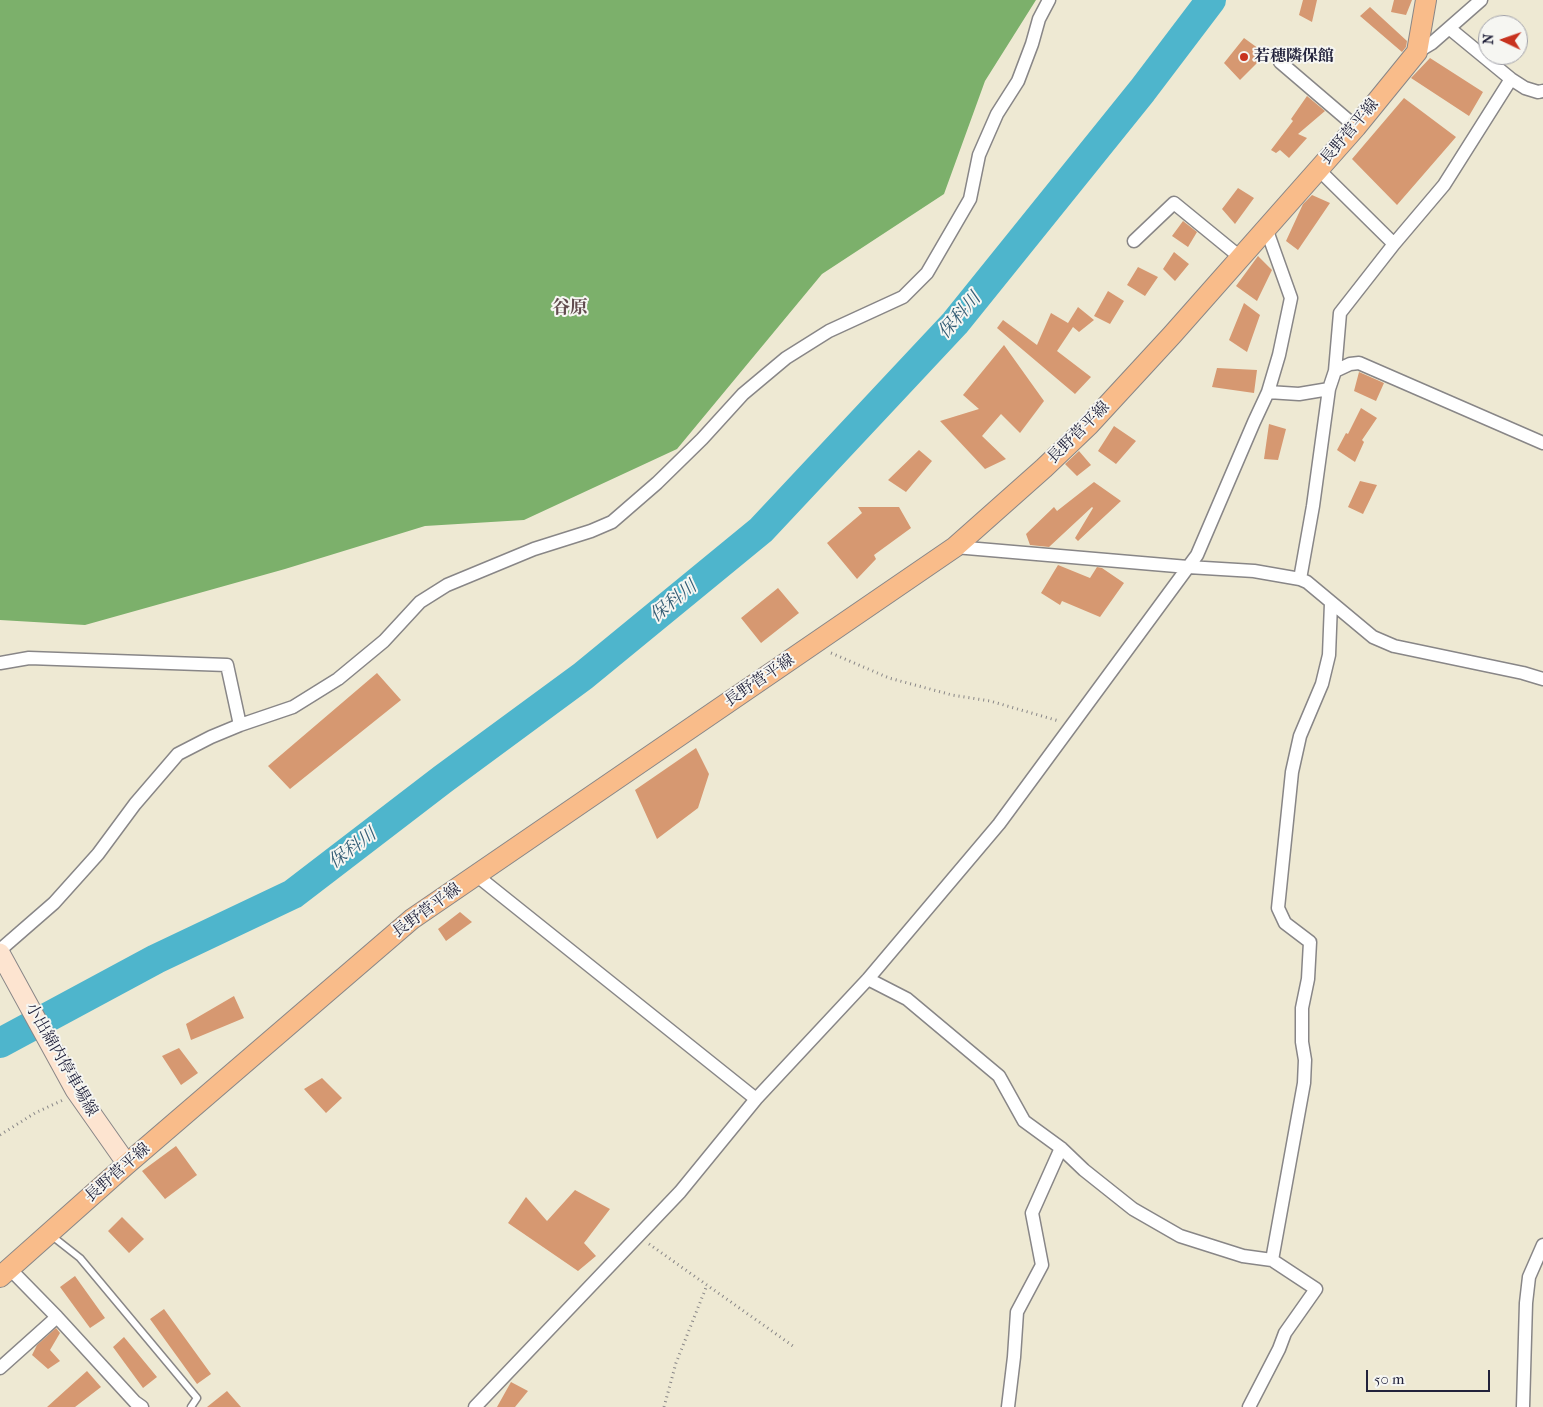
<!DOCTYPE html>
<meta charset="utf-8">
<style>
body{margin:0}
#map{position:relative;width:1543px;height:1407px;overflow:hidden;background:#eee9d3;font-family:"IM FELL French Canon",serif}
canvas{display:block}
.north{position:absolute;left:1478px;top:15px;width:50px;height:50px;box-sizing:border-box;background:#f6f6f2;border:1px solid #a1a1a9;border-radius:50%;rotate:273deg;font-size:14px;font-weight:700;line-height:20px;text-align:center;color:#22223b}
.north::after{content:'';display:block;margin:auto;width:18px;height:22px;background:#c8321e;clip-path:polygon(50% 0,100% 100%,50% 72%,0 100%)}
.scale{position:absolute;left:1366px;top:1370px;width:124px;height:22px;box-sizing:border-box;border:2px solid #22223b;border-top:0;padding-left:6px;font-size:15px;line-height:18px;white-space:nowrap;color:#22223b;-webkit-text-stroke:4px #f6f6f2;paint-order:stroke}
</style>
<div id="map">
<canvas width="1543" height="1407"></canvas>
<div class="north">N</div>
<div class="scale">50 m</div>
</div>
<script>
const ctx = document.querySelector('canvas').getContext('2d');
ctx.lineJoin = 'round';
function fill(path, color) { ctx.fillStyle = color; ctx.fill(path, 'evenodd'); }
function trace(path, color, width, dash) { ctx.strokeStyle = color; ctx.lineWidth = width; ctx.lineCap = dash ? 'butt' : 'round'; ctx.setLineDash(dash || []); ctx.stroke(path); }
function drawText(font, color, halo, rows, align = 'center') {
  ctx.font = font + ' "IM FELL French Canon","Noto Serif JP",serif'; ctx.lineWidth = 4; ctx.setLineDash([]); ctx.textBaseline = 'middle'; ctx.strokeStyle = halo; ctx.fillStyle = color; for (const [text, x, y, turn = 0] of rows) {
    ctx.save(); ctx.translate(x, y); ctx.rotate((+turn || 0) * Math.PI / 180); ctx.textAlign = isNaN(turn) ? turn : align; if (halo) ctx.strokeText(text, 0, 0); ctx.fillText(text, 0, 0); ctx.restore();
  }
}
fill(new Path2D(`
 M0 0H1036L985 81 944 194 822 274 677 449 524 520 425 526 285 569 85 625 0 620Z`), '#7cb06b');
trace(new Path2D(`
 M0 1043 156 959 293 894 443 779 583 676 761 530 955 323 1142 91 1211 0`), '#4eb5cc', 30);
fill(new Path2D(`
 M1303 0H1317L1312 22 1299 15Z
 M1394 0H1412L1406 15 1391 12Z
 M1370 7 1407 41 1406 47 1402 52 1360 16Z
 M1244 38 1266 54 1240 80 1224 63Z
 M1430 58 1483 92 1469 116 1411 78Z
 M1307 96 1325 111 1298 134 1307 138 1289 158 1280 150 1276 153 1271 150 1293 121 1291 119Z
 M1404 98 1456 137 1397 205 1352 159Z
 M1238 188 1254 198 1235 224 1222 209Z
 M1312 195 1330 203 1298 250 1286 241 1303 204Z
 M1183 221 1197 232 1188 247 1172 236Z
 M1174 252 1189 264 1175 281 1163 269Z
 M1258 256 1272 270 1257 301 1236 286Z
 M1138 267 1158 277 1145 296 1127 285Z
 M1108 291 1124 301 1110 324 1094 316Z
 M1244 303 1260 315 1247 352 1229 340Z
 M1078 307 1094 320 1079 332 1073 327 1057 351 1091 377 1075 394 997 328 1003 320 1037 345 1051 313 1068 323Z
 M1004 345 1044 401 1020 433 1001 414 982 436 1006 459 985 469 940 421 979 409 963 395Z
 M1217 368 1257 370 1254 393 1212 387Z
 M1359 372 1384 383 1376 401 1354 391Z
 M1361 408 1377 418 1362 440 1364 442 1355 462 1337 450 1346 433 1348 434Z
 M1269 424 1286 429 1278 460 1264 459Z
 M1114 426 1136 441 1116 464 1098 451Z
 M919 450 932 461 906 492 888 480Z
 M1079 451 1091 465 1077 476 1065 464Z
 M1360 481 1377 485 1363 514 1348 507Z
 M1094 482 1121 501 1078 541 1075 538 1093 508 1092 507 1049 547 1030 545 1026 534 1054 507 1057 511Z
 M858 507H899L911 528 874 555 876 559 857 579 827 543 862 513Z
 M1058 565 1090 578 1097 567 1102 568 1124 583 1100 617 1062 601 1060 605 1041 593Z
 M778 588 799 613 761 643 741 618Z
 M377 673 401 700 290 789 268 766Z
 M696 748 709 774 698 808 657 839 635 790Z
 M460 912 472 922 446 941 438 929Z
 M234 996 244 1018 191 1040 186 1024Z
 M179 1048 198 1073 181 1085 162 1056Z
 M322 1078 342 1098 326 1113 304 1089Z
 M176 1146 197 1175 165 1199 142 1171Z
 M575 1190 610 1209 584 1243 596 1256 578 1271 508 1223 526 1197 547 1221Z
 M122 1217 144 1239 129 1253 108 1231Z
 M75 1276 105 1318 90 1328 60 1287Z
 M164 1309 211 1374 197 1384 150 1319Z
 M56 1328 60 1333 50 1350 60 1361 48 1369 32 1355 37 1345Z
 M124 1337 157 1377 143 1388 113 1347Z
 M87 1371 101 1387 75 1407H47Z
 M511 1382 528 1391 515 1407H497Z
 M227 1391 241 1407H207Z`), '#d69871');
const lane = new Path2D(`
 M52 1236 80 1258 197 1398 191 1407`);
const street = new Path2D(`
 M1449 28 1511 79 1525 88 1538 92 1543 91
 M1417 52 1432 43 1481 0
 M1280 62 1356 127
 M1319 170 1394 244
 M1134 241 1174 203 1240 257
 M1335 371 1340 313 1394 244 1444 185 1511 79
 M1268 392 1299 394 1329 389
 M955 547 1188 567 1254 571 1300 579 1307 582 1373 637 1394 646 1523 673 1543 679
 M1300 579 1313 506 1329 389 1335 371 1350 364 1359 363 1543 443
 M0 663 29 658 227 665 240 725
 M476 875 756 1099
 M0 950 54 903 98 854 135 804 178 754 211 737 240 725 293 707 338 679 384 641 420 602 447 585 534 549 591 531 612 522 657 483 702 439 743 394 786 358 829 331 903 297 927 273 970 199 979 155 997 114 1018 81 1032 44 1039 19 1049 0
 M868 979 907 999 999 1076 1024 1121 1061 1148 1084 1170 1133 1209 1180 1236 1243 1256 1272 1260 1316 1289 1285 1333 1279 1349 1249 1407
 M1272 1260 1304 1083 1305 1060 1302 1042V1008L1308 979 1310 942 1285 923 1278 908 1292 772 1300 736 1322 684 1329 655 1331 603
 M9 1268 57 1317 135 1402 142 1407
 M0 1368 57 1317
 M475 1407 680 1192 756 1099 868 979 999 824 1197 555 1254 422 1268 392 1279 355 1291 298 1266 228
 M1008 1407 1014 1357 1017 1312 1042 1265 1032 1213 1061 1148
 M1523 1407 1526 1303 1529 1277 1543 1245`);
const secondary = new Path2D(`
 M0 953 75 1090 127 1164`);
const primary = new Path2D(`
 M0 1277 127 1164 412 919 955 547 1044 468 1089 425 1172 335 1356 127 1417 52 1426 0`);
trace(lane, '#888687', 9);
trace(street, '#888687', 15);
trace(secondary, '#888687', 21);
trace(primary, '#888687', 22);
trace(new Path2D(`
 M831 653 889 678 952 695 990 701 1059 721
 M0 1135 35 1113 63 1100
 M649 1244 793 1346
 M664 1407 676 1363 707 1285`), '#888687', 3, [1, 4]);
trace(lane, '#fff', 6);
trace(street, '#fff', 12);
trace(secondary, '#fde4d0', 19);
trace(primary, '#f9bc8a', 20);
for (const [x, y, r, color] of [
 [1244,57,5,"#c8321e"]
]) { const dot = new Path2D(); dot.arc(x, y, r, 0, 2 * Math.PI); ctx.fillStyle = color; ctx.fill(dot); trace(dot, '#f6f6f2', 2); }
drawText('bold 16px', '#22223b', '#f6f6f2', [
 ["若穂隣保館",1254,57]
], 'left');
drawText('16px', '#22223b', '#f6f6f2', [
 ["長野菅平線",1350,132,-50],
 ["長野菅平線",1079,433,-45],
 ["長野菅平線",760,681,-34],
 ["長野菅平線",427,911,-36],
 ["小出綿内停車場線",61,1060,60],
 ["長野菅平線",118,1173,-41]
]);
drawText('bold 18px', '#614b4e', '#f6f6f2', [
 ["谷原",570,309]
]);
drawText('italic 18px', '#345d75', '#f6f6f2', [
 ["保科川",960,316,-49],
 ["保科川",674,602,-39],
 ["保科川",353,849,-37]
]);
</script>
